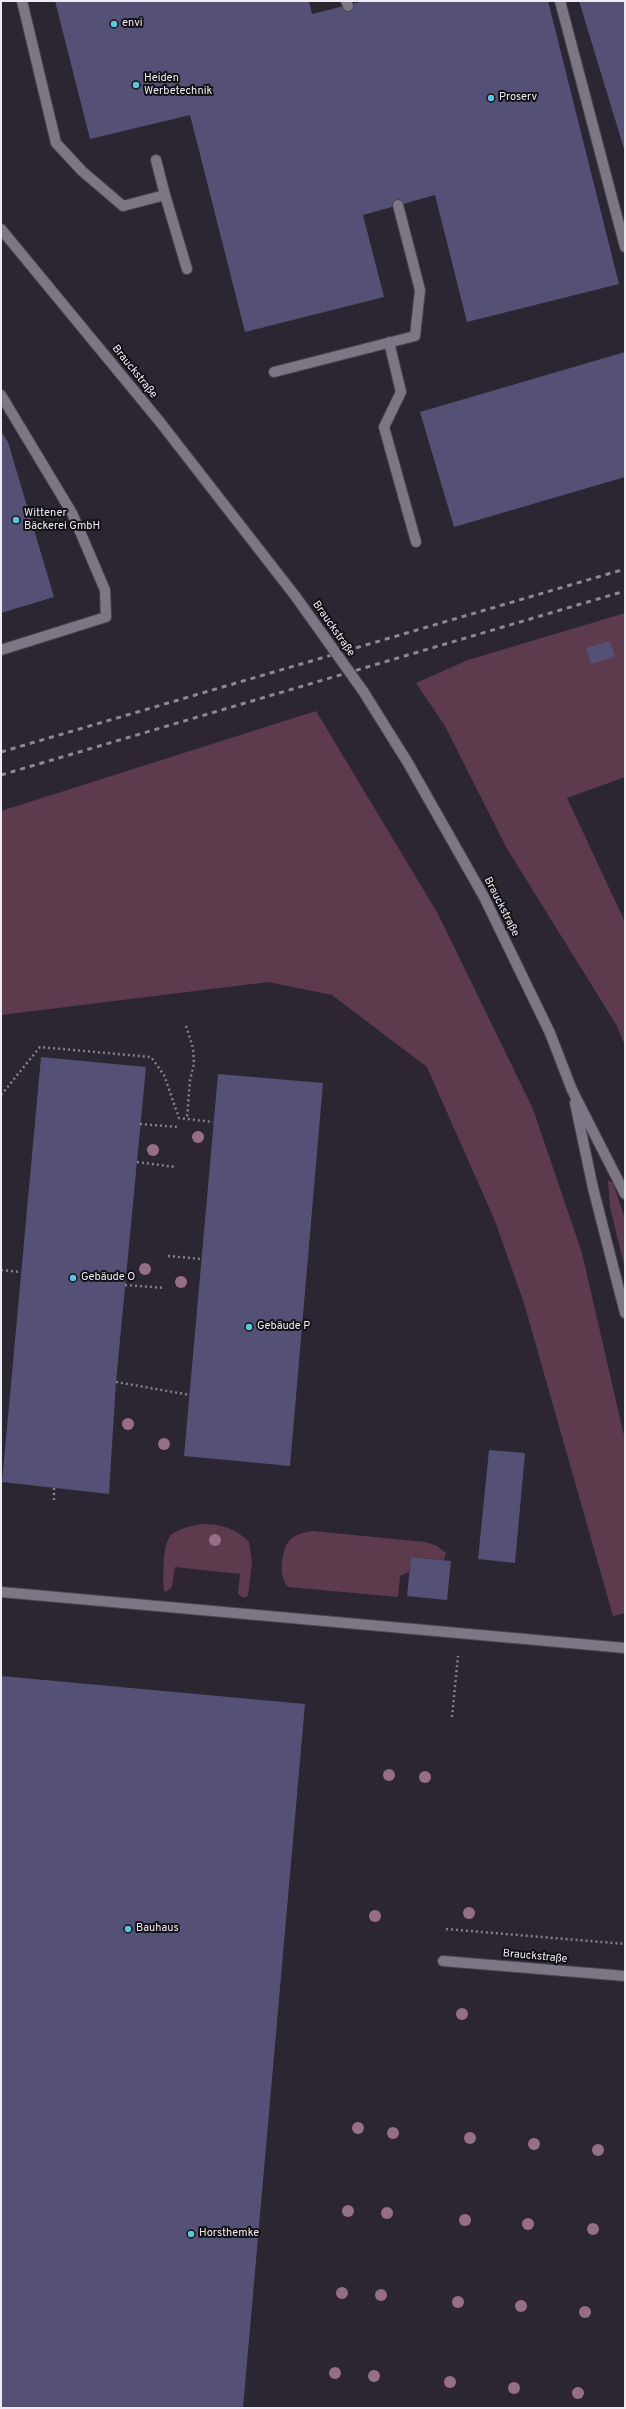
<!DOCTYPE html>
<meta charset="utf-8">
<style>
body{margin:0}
#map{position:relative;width:626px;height:2409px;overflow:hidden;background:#2c2632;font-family:Overpass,sans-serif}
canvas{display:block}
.frame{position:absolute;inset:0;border:2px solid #efebf3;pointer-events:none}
</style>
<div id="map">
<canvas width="626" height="2409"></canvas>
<div class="frame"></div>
</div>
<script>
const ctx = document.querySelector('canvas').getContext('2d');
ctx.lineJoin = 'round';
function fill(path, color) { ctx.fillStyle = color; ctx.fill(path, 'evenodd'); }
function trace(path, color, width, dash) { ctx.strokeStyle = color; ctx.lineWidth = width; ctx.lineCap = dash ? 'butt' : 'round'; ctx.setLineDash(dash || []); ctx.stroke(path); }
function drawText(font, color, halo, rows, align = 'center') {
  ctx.font = font + ' Overpass,sans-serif'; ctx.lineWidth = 4; ctx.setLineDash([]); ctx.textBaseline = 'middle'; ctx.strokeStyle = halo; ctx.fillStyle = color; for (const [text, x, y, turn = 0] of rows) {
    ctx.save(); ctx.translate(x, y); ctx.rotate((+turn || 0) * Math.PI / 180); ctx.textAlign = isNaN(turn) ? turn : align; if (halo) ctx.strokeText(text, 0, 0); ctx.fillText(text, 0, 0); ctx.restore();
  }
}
fill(new Path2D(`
 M625 613V777L567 798 625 922V1046L617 1026 506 847 445 726 416 683 468 660Z
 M316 711 438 914 533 1109 582 1253 625 1440V1613L613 1616 524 1303 495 1221 427 1067 332 995 268 982 1 1015V811Z
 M608 1180 613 1183 625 1219V1269L610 1207Z
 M202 1524C220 1524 236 1528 249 1542L252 1562 248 1596 244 1598 238 1594 240 1574 175 1567 172 1587 166 1592 164 1590C163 1577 162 1542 172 1534 181 1528 191 1526 202 1524Z
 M312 1531 425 1542 437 1546 446 1553 444 1560 411 1557 409 1572 400 1576 398 1597 288 1587C282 1578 281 1572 282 1562 285 1541 290 1535 312 1531Z`), '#5d3b4d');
fill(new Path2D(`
 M55 1H309L312 14 364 1H548L619 284 467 322 435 195 363 215 384 297 245 332 190 115 90 139Z
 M579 1H625V152Z
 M625 352V477L454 527 420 412Z
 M1 431 8 442 54 597 1 613Z
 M610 641 615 657 591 664 586 648Z
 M41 1057 146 1067 116 1382 109 1494 2 1482Z
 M218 1074 323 1083 290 1466 184 1456Z
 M489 1450 525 1453 515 1563 478 1559Z
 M411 1557 451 1561 447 1600 407 1596Z
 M1 1676 305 1704 243 2408H1Z`), '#545076');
const lane = new Path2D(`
 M22 1 56 143 82 171 123 206 165 195 187 269
 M346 1 348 6
 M560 1 625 247
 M156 160 165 195
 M389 342 401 392 384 427 416 542
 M274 372 415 336 420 290 398 205
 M1 395 72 513 105 590 106 617 1 650
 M1 1592 625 1648
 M443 1961 625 1976`);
const secondary = new Path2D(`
 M1 229 160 422 296 597
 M363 691 408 763 484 897 550 1033 572 1090 625 1194
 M575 1103 593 1188 625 1313`);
trace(lane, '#49444e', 12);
trace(secondary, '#49444e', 12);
trace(new Path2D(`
 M186 1026 193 1048 194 1064 190 1080 187 1118
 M1 1095 40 1047 151 1057 164 1075 179 1118 213 1122
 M140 1124 178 1127
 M137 1162 175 1167
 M168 1256 202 1259
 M1 1270 21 1272
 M125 1285 165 1288
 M116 1382 190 1395
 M54 1500V1488
 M452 1717 458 1656
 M446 1929 625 1944`), '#85808a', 2.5, [2, 3]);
trace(lane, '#7d7684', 10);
trace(secondary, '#7d7684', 10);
trace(new Path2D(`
 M1 752 625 569
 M1 775 625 591`), '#8d8892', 3, [5, 5]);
const secondaryBridge = new Path2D(`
 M296 597 363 691`);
trace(secondaryBridge, '#49444e', 12, []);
trace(secondaryBridge, '#7d7684', 10);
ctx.fillStyle = '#966e87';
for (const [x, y] of [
 [198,1137],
 [153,1150],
 [145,1269],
 [181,1282],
 [128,1424],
 [164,1444],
 [215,1540],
 [389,1775],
 [425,1777],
 [469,1913],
 [375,1916],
 [462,2014],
 [358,2128],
 [393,2133],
 [470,2138],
 [534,2144],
 [598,2150],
 [348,2211],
 [387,2213],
 [465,2220],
 [528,2224],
 [593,2229],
 [342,2293],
 [381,2295],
 [458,2302],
 [521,2306],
 [585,2312],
 [335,2373],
 [374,2376],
 [450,2382],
 [514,2388],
 [578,2393]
]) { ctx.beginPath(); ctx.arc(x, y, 6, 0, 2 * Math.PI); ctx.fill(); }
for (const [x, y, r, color] of [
 [114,24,4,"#55cade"],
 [136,85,4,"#55cade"],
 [491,98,4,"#55cade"],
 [16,520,4,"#55cade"],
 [73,1278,4,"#55cade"],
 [249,1327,4,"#55cade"],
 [128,1929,4,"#55cade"],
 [191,2234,4,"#55cade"]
]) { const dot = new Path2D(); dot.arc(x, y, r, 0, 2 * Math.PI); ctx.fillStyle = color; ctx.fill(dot); trace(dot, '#131116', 1.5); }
drawText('11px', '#efebf3', '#131116', [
 ["envi",122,24],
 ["Heiden",144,79],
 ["Werbetechnik",144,92],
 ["Proserv",499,98],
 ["Wittener",24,514],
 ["Bäckerei GmbH",24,527],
 ["Gebäude O",81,1278],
 ["Gebäude P",257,1327],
 ["Bauhaus",136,1929],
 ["Horsthemke",199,2234]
], 'left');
drawText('11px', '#efebf3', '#131116', [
 ["Brauckstraße",134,372,51],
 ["Brauckstraße",333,629,55],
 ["Brauckstraße",501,907,63],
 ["Brauckstraße",535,1957,5]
]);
</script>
